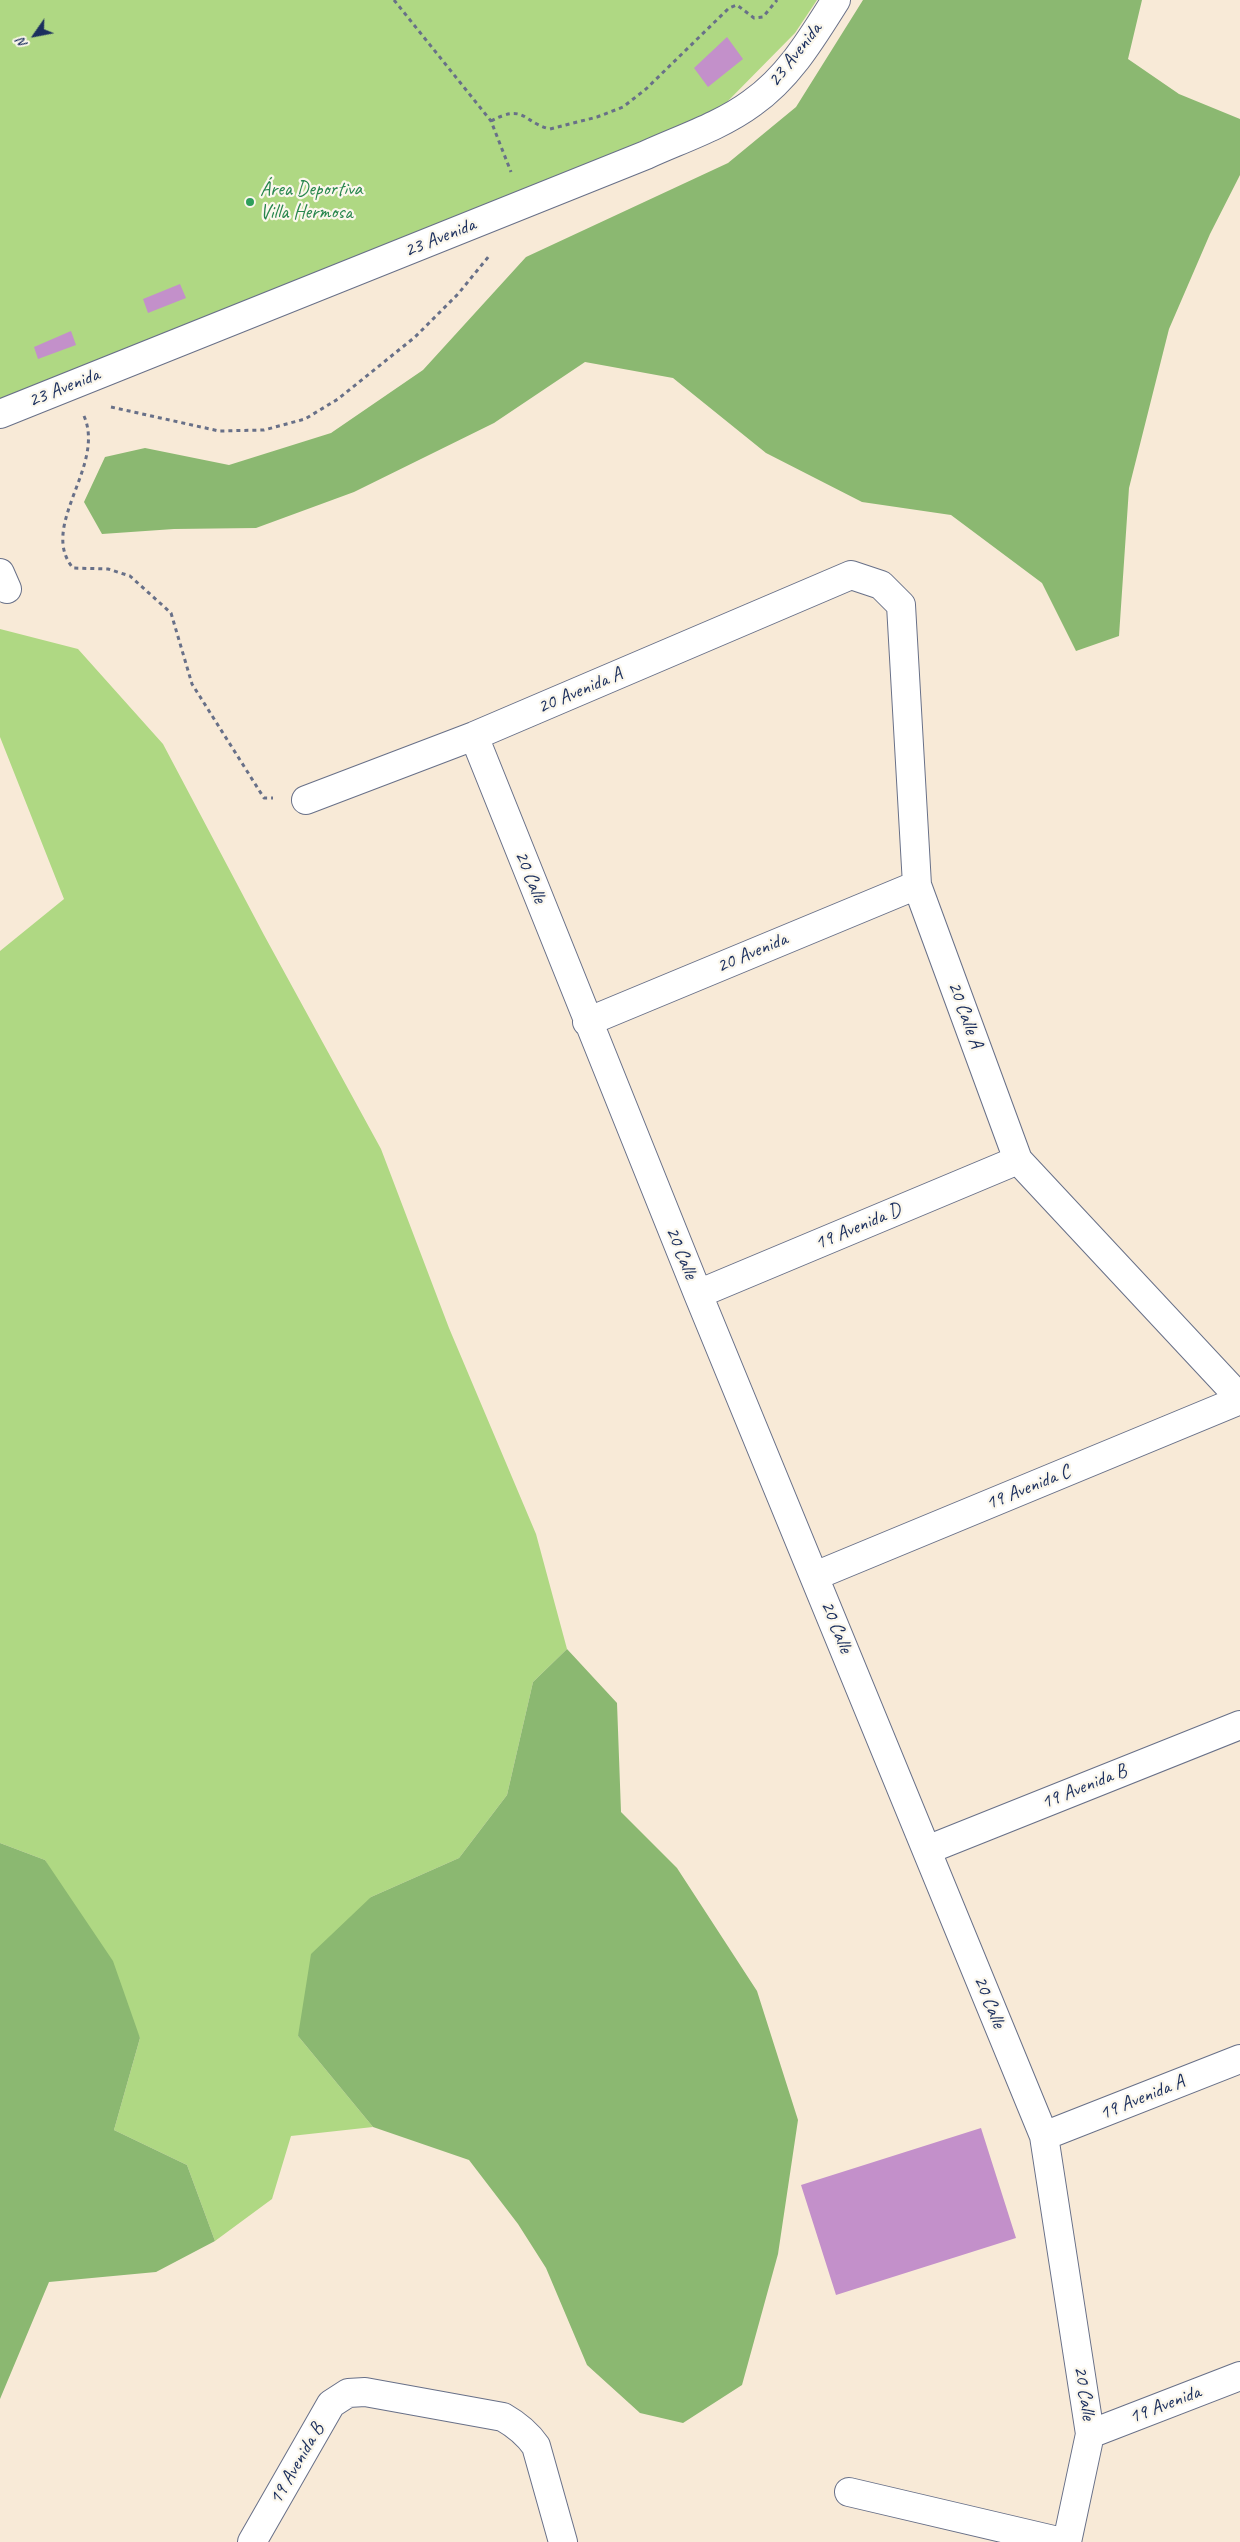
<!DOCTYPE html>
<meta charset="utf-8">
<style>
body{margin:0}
#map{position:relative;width:1240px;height:2542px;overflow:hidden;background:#f8ead7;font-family:Caveat,sans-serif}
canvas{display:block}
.north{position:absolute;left:10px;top:10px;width:50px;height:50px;-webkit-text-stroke:4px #fbf7ec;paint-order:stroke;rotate:237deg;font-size:14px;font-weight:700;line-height:20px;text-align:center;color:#1b2f5e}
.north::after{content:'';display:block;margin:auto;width:18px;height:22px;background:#1b2f5e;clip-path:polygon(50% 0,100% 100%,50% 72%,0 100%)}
</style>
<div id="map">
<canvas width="1240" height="2542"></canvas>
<div class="north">N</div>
</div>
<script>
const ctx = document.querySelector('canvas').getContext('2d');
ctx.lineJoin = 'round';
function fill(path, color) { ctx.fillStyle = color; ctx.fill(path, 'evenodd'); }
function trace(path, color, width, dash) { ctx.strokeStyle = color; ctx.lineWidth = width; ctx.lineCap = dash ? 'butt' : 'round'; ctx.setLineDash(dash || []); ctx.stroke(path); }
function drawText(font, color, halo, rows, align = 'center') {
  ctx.font = font + ' Caveat,sans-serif'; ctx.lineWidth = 4.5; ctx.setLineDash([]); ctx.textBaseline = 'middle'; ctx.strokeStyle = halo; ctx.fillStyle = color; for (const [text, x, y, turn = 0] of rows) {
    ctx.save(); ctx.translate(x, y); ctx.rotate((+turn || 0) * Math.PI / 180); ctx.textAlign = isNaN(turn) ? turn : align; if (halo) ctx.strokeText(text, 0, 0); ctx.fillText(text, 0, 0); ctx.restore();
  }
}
fill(new Path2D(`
 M0 0H817L795 33 724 105 639 147 0 404Z
 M0 629 78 649 163 744 264 935 381 1149 449 1328 536 1534 567 1649 533 1682 507 1795 459 1858 371 1897 298 2036 373 2127 291 2136 272 2199 215 2241 187 2165 114 2130 140 2038 45 1860 0 1843V951L64 899 0 737Z`), '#afd883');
fill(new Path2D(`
 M863 0H1142L1128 59 1179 94 1240 119V175L1210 234 1169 329 1129 488 1119 636 1076 651 1042 583 951 515 862 502 766 453 673 378 585 362 494 423 354 492 256 528 174 529 102 534 84 502 105 457 145 448 229 465 331 433 423 370 526 257 728 163 796 107Z
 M567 1649 617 1703 621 1812 677 1868 757 1991 798 2120 778 2254 742 2385 683 2423 640 2413 587 2365 546 2268 518 2224 469 2160 373 2127 298 2036 311 1954 371 1897 459 1858 507 1795 533 1682Z
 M0 1843 45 1860 113 1961 140 2038 114 2130 187 2165 215 2241 156 2272 49 2282 0 2399Z`), '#8bb871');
fill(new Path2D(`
 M727 37 743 59 708 87 694 68Z
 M180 284 186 298 148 313 143 299Z
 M71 331 76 345 38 359 34 347Z
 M981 2128 1016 2238 836 2295 801 2185Z`), '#c390ca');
const minor = new Path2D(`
 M0 414 646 155C681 139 721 126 752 103 789 77 812 38 836 0
 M0 573 7 589
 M474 736 698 1294 1044 2136 1090 2434 1067 2542
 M306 800 474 736 851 575 881 585 901 605 917 885 1018 1160 1240 1398
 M587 1022 917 885
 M698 1294 1018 1160
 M815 1576 1240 1400
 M927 1850 1240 1725
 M1044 2136 1240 2059
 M1090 2434 1240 2376
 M849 2492 1062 2542
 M252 2542 331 2404 348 2393 365 2392 503 2417C517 2425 527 2433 536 2446L563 2542`);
trace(minor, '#687088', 30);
trace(new Path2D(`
 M394 0 491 121 511 172
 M491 121C525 103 522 122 550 129L597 117 623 107 646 89 729 8 737 5 754 18 763 17 777 0
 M111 407 219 431 264 430 305 419 338 399 415 337 458 294 489 256
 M84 416C106 466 38 526 73 568L108 569 130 576 171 613 192 684 264 798H273`), '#687088', 3, [4, 4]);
trace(minor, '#fff', 28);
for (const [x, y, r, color] of [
 [250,202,5,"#2e9e5b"]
]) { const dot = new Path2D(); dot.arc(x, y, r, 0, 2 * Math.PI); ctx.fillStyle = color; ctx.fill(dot); trace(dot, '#fbf7ec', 2); }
drawText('20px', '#1b2f5e', '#fbf7ec', [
 ["23 Avenida",795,55,-52],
 ["23 Avenida",440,238,-22],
 ["23 Avenida",64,388,-22],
 ["20 Avenida A",580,691,-23],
 ["20 Calle",530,877,68],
 ["20 Avenida",752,953,-23],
 ["20 Calle A",965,1015,70],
 ["19 Avenida D",858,1227,-23],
 ["20 Calle",681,1253,68],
 ["19 Avenida C",1028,1488,-22],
 ["20 Calle",836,1627,68],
 ["19 Avenida B",1084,1787,-22],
 ["20 Calle",989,2002,68],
 ["19 Avenida A",1142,2098,-22],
 ["20 Calle",1084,2393,81],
 ["19 Avenida",1165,2405,-21],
 ["19 Avenida B",297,2464,-60]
]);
drawText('20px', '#27864d', '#fbf7ec', [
 ["Área Deportiva",260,190],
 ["Villa Hermosa",260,213]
], 'left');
</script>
